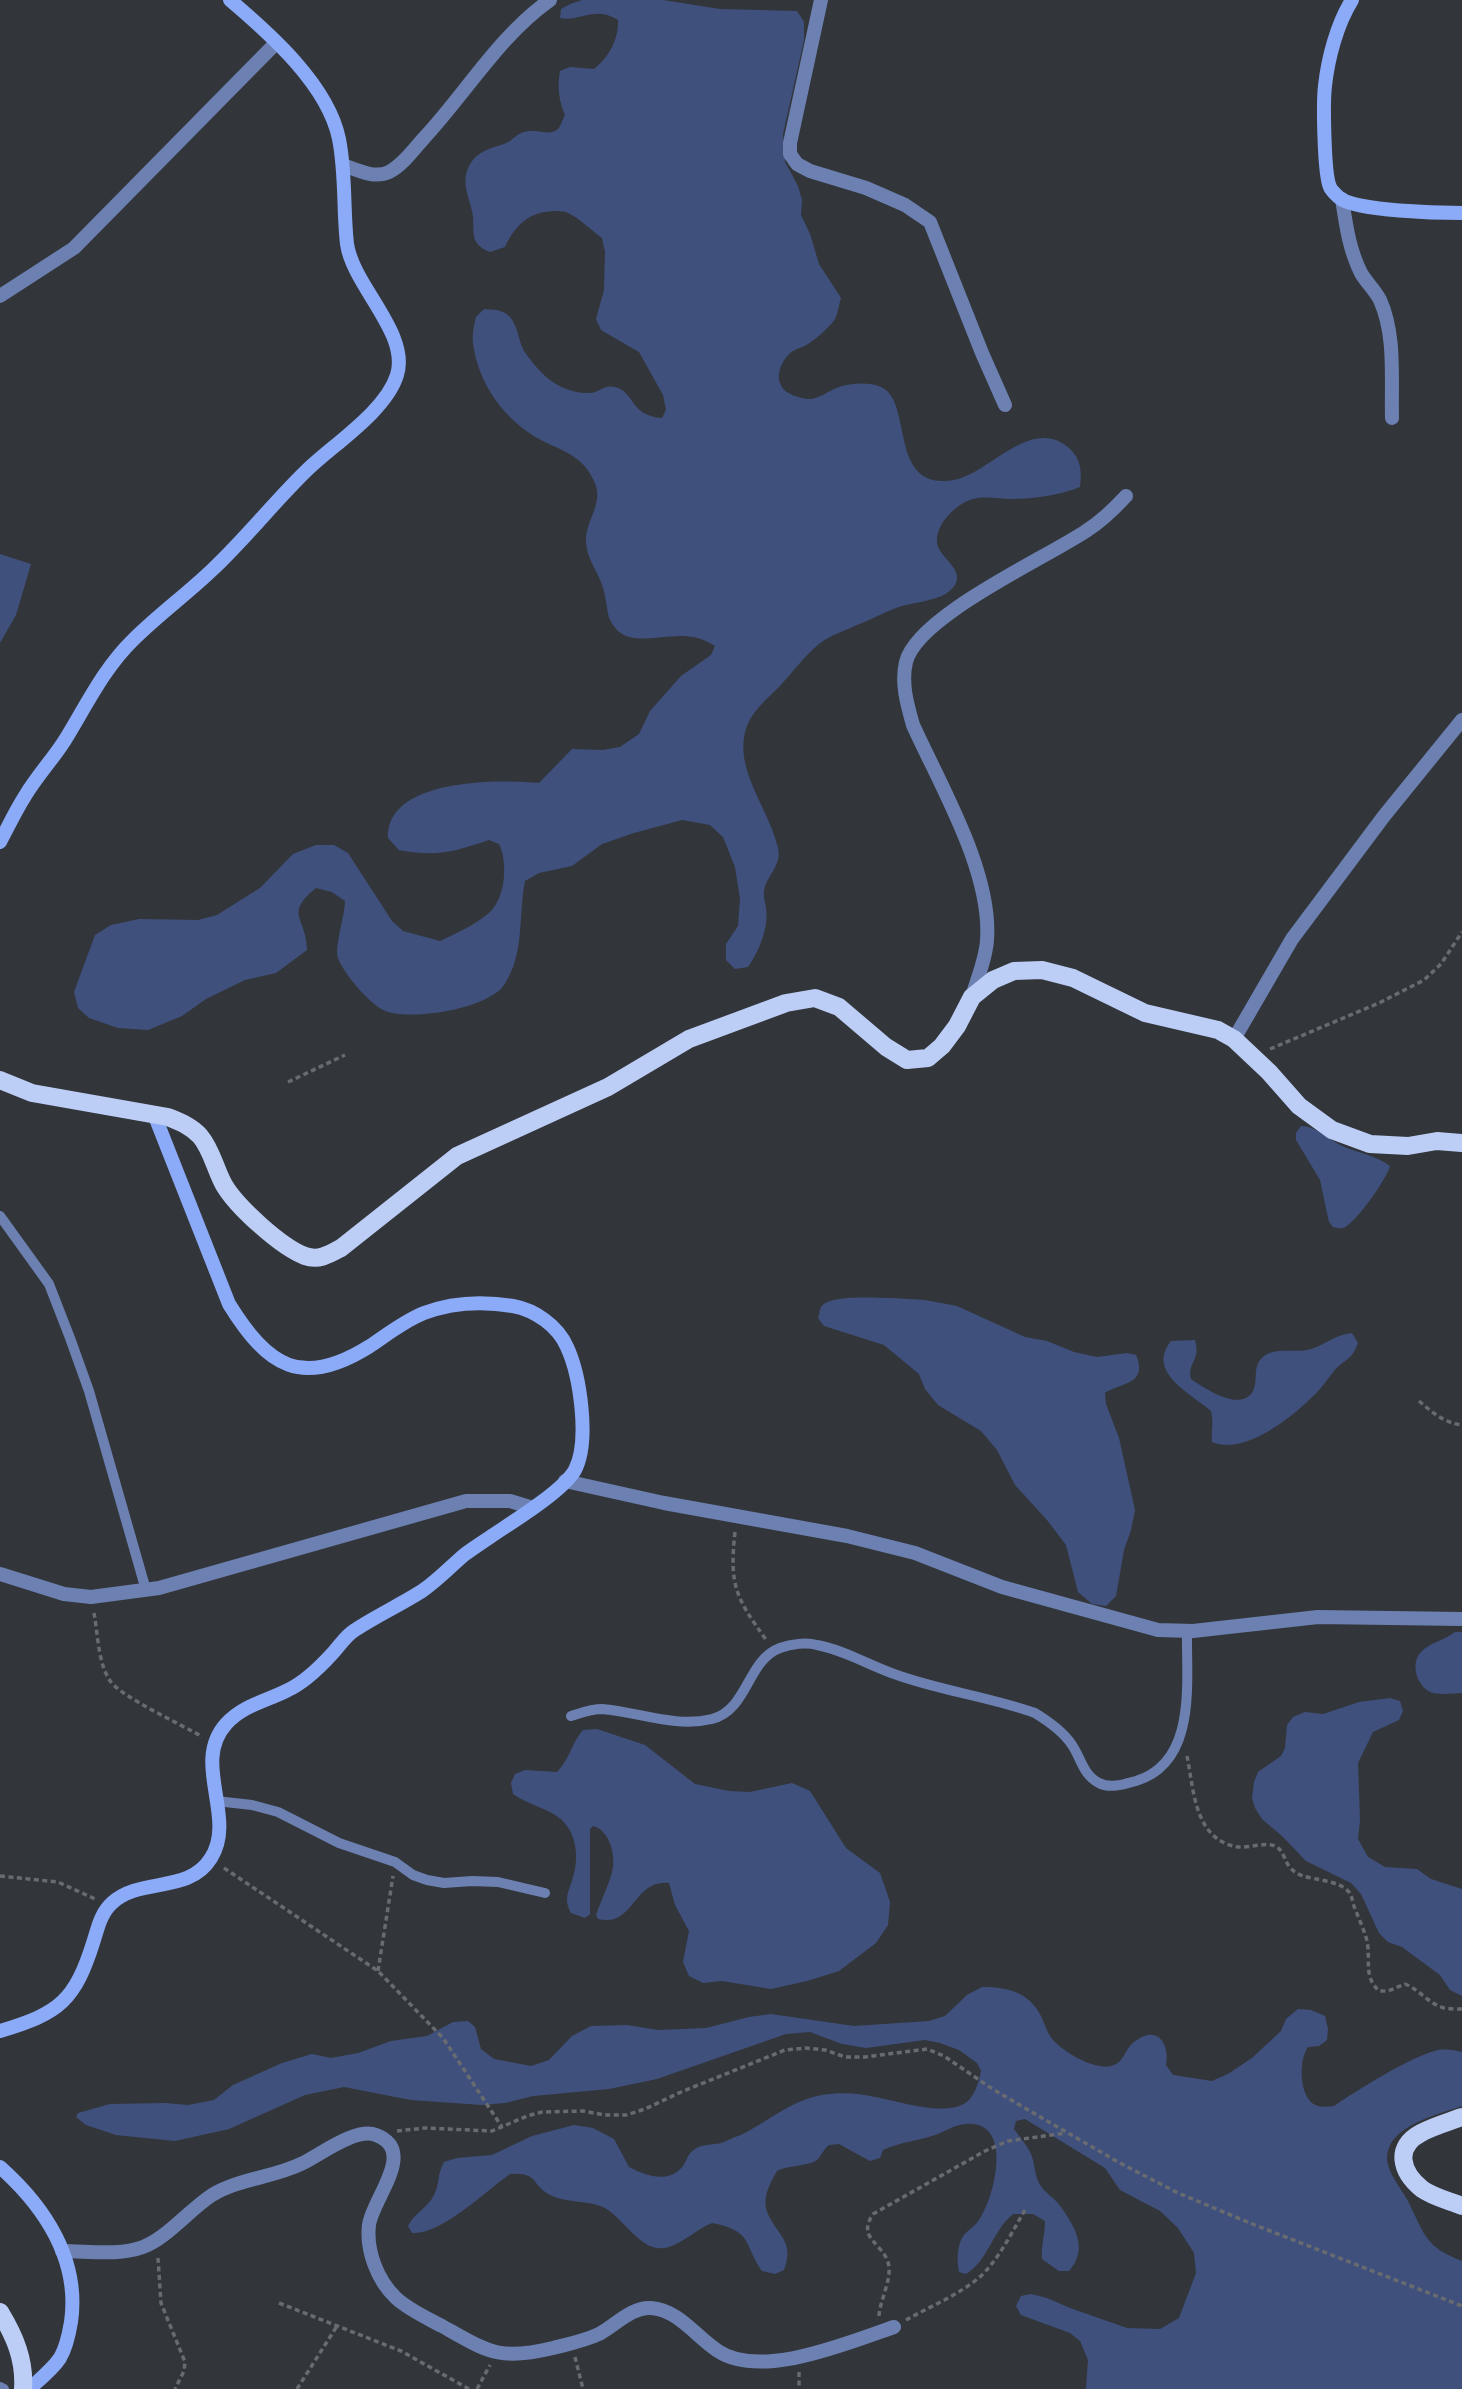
<!DOCTYPE html>
<style>
body{margin:0}
canvas{display:block;background:#32353a}
</style>
<canvas width="1462" height="2389"></canvas>
<script>
const ctx = document.querySelector('canvas').getContext('2d');
ctx.lineJoin = 'round';
function fill(path, color) { ctx.fillStyle = color; ctx.fill(path, 'evenodd'); }
function trace(path, color, width, dash) { ctx.strokeStyle = color; ctx.lineWidth = width; ctx.lineCap = dash ? 'butt' : 'round'; ctx.setLineDash(dash || []); ctx.stroke(path); }
fill(new Path2D(`
 M582 0H663L720 9 797 11 804 22V40L783 134 785 162 798 186 802 200 801 215 810 234 819 264 841 298C839 304 838 313 835 319 830 327 816 339 808 344 804 347 798 348 793 351 784 357 776 371 780 383 782 390 789 394 795 396 816 404 821 394 839 387 851 383 869 382 881 387 914 401 887 492 954 480 989 474 1031 415 1069 448 1081 459 1082 471 1080 487 1061 495 1033 499 1012 499 999 499 983 495 970 500 953 506 930 530 939 549 946 562 971 576 947 593 934 602 911 602 896 608 883 613 870 620 857 625 844 631 831 635 819 644 804 656 793 672 779 687 764 702 747 715 744 738 738 774 770 812 778 848 783 867 762 878 764 897 764 901 766 904 766 908 769 928 759 951 748 967L735 969 726 960V944L738 926 740 899 735 867 723 837 710 825 682 820 634 833 602 844 572 866 539 873 525 881C518 916 525 954 504 985 488 1009 408 1022 383 1010 368 1002 344 974 338 958 334 948 345 915 345 901L332 892 316 888C283 915 307 917 307 950L276 973 245 980 206 999 182 1016 148 1030 118 1028 89 1018 78 1008 74 992 95 935 111 925 139 919 198 920 217 915 260 888 293 854 316 845H334L348 853 392 921 403 931 440 941C457 933 475 925 489 913 506 898 508 862 499 844L489 840C453 852 437 857 399 850L388 838C386 778 499 779 539 783L572 749 603 750 620 747 639 734 650 711 681 676 711 655 715 646C681 622 642 651 618 631 615 628 611 622 609 618 606 606 606 594 601 582 595 567 585 555 586 537 588 518 604 501 594 481 582 455 564 452 541 440 505 421 478 384 473 343 472 335 474 325 476 317L484 309C489 310 496 309 500 311 518 316 517 338 524 351 529 358 535 366 541 372 553 385 572 394 590 393 599 393 604 384 615 387 635 392 630 416 662 418L666 410 663 395 639 352 601 330 596 319 604 290 605 252 602 238C591 230 578 217 566 212 563 211 558 211 555 211 530 211 515 225 505 247L490 252C471 244 474 236 473 217 472 205 463 188 466 175 471 154 486 149 504 144 514 141 516 131 532 131 540 130 550 136 558 129 561 126 563 118 565 115 559 101 557 87 560 71L570 67 594 69C609 57 619 39 618 20 594 5 581 22 560 18L561 9 570 4Z
 M0 554 31 564 16 615 0 643Z
 M1301 1126C1316 1126 1328 1139 1342 1146 1358 1153 1375 1155 1390 1166 1386 1180 1360 1216 1348 1225 1343 1230 1338 1228 1333 1227L1329 1222 1320 1180 1296 1140V1133Z
 M892 1298 925 1300 957 1306 1025 1337 1047 1341 1074 1352 1097 1357 1127 1353 1136 1355C1149 1385 1119 1383 1105 1393L1106 1404 1119 1438 1135 1510 1131 1530 1124 1550 1116 1596 1106 1606 1092 1604 1078 1592 1066 1545 1047 1520 1015 1485 997 1450 981 1431 938 1405 925 1389 919 1374 884 1345 824 1326 818 1318C819 1316 820 1308 821 1307 829 1294 877 1298 892 1298Z
 M1352 1333 1358 1343C1351 1362 1345 1358 1334 1371 1329 1377 1325 1383 1320 1389 1299 1412 1246 1457 1212 1442 1211 1431 1214 1422 1211 1411 1190 1393 1146 1372 1171 1341L1195 1340C1201 1361 1187 1362 1191 1379 1204 1388 1241 1413 1253 1391 1258 1382 1253 1369 1260 1360 1271 1346 1292 1353 1307 1350 1323 1347 1335 1334 1352 1333Z
 M1455 1632H1462V1693C1453 1693 1442 1695 1434 1693 1418 1690 1409 1664 1421 1652 1429 1643 1445 1640 1455 1632Z
 M1390 1698 1400 1701 1403 1711 1399 1720 1373 1732 1358 1763 1360 1820 1358 1839 1368 1857 1385 1867 1417 1869 1431 1879 1462 1889V1996L1450 1990 1440 1975 1402 1947 1388 1942 1379 1933 1361 1894 1351 1883 1306 1861 1282 1836 1262 1819 1255 1808 1252 1798 1254 1782 1258 1772 1281 1756 1285 1748 1287 1725 1293 1717 1305 1712 1323 1714 1359 1702Z
 M597 1729 645 1745 695 1784 729 1791 750 1792 792 1783 810 1791 846 1848 880 1873 890 1902 888 1925 876 1943 839 1971 807 1981 771 1989 722 1981 703 1983 689 1976 683 1962 689 1931 675 1905 669 1883C633 1879 634 1928 598 1919L596 1915C601 1900 611 1881 613 1867 615 1853 609 1830 593 1826L590 1829V1914L585 1918 571 1913C563 1898 569 1892 573 1877 579 1858 577 1835 562 1820 549 1808 528 1805 513 1794L511 1783 515 1774 525 1770 557 1772C571 1757 571 1744 583 1730Z
 M982 1987C1007 1987 1029 1992 1041 2016 1045 2024 1047 2033 1053 2040 1063 2051 1085 2064 1100 2066 1107 2068 1115 2066 1120 2061 1126 2054 1128 2045 1137 2040 1158 2025 1170 2045 1166 2065L1173 2075 1212 2081 1228 2074 1252 2058 1281 2031 1286 2019 1298 2009 1311 2010 1325 2016 1328 2029 1327 2040 1319 2046 1308 2047C1299 2059 1299 2092 1312 2103 1318 2108 1327 2107 1334 2106 1358 2090 1408 2058 1435 2051 1444 2048 1453 2050 1462 2052V2106C1437 2115 1380 2127 1388 2165 1392 2179 1403 2191 1409 2203 1425 2236 1426 2247 1462 2261V2389H1086L1088 2360 1080 2341 1070 2333 1021 2315 1016 2306 1021 2296 1031 2294 1047 2298 1070 2308 1127 2328 1160 2329 1179 2318 1196 2273 1194 2253 1178 2228 1160 2211 1120 2190 1105 2168 1025 2119 1016 2121 1014 2129C1019 2136 1026 2144 1030 2152 1035 2161 1034 2174 1039 2183 1044 2193 1055 2198 1061 2207 1076 2228 1088 2250 1069 2271H1059L1042 2259C1041 2245 1045 2235 1045 2221L1033 2214H1013C993 2230 988 2261 966 2274L959 2272C957 2260 957 2251 961 2240 965 2231 974 2228 979 2220 995 2197 1014 2120 966 2124 954 2125 946 2131 935 2135 918 2141 900 2142 883 2150L880 2158 870 2161 839 2144 829 2145C824 2149 822 2154 818 2159 812 2166 788 2165 777 2171 770 2183 761 2199 768 2214 778 2236 795 2242 784 2270L775 2274 762 2271C743 2243 753 2231 712 2223 697 2229 684 2242 669 2247 642 2256 625 2218 603 2207 586 2200 566 2203 550 2195 531 2185 539 2172 510 2174 486 2191 441 2235 412 2233L408 2226C414 2213 428 2208 434 2195 440 2184 437 2174 444 2162L457 2158 492 2155 532 2136 574 2125 593 2128 614 2139 629 2167C646 2176 669 2184 683 2166 687 2160 688 2153 695 2149 702 2144 713 2145 721 2143 727 2141 734 2137 741 2135 769 2121 790 2101 822 2095 839 2092 859 2093 875 2097 898 2101 950 2119 969 2100 976 2092 979 2081 981 2071L977 2063 959 2050 940 2043 925 2040 866 2048 842 2044 810 2032 786 2034 657 2079 609 2089 533 2096 505 2103 482 2105 411 2100 344 2087 305 2095 229 2129 175 2141 116 2135 86 2125 76 2117 78 2113 110 2104 165 2103 188 2105 214 2100 233 2085 282 2063 312 2054 331 2058 358 2053 391 2041 427 2036 453 2022 468 2021 475 2027 481 2049 494 2059 531 2066 549 2060 572 2036 591 2026 627 2025 658 2030 706 2028 749 2017 771 2014 854 2026 929 2021 945 2016 967 1995Z`), '#3f507d');
trace(new Path2D(`
 M1270 1049 1379 1003 1424 980 1441 964 1462 932
 M288 1082 345 1055
 M1419 1401C1432 1412 1444 1423 1462 1425
 M735 1532C729 1586 736 1598 767 1641
 M94 1613C98 1634 98 1665 111 1682 122 1697 182 1725 201 1736
 M1187 1756C1194 1790 1194 1840 1238 1847 1249 1848 1266 1842 1275 1846 1288 1852 1281 1868 1303 1876 1316 1880 1339 1881 1348 1891 1352 1895 1352 1900 1354 1906 1358 1917 1364 1929 1367 1941 1371 1960 1363 1976 1379 1991H1388L1405 1984C1420 1990 1429 2004 1444 2008 1450 2009 1457 2009 1462 2009
 M224 1868 378 1971 443 2038 502 2127
 M0 1876 58 1882 95 1899
 M378 1971 393 1876
 M397 2131 425 2128 492 2131 527 2116 542 2112 583 2111 605 2115H626L645 2109 681 2092 785 2050 806 2048 825 2050 845 2057H865L927 2049 944 2056 994 2090 1118 2162 1178 2193 1255 2225 1462 2306
 M158 2258 161 2303 185 2362 184 2371 175 2389
 M279 2303 401 2351 469 2389
 M879 2316C880 2299 893 2278 888 2262 881 2242 857 2238 873 2214L985 2151 1008 2141 1066 2133
 M906 2320C931 2306 961 2294 982 2275 1000 2257 1012 2232 1025 2210
 M575 2357 583 2389
 M799 2372V2389
 M297 2389 337 2326
 M477 2389 490 2365`), '#686b6f', 3.5, [5, 3.5]);
trace(new Path2D(`
 M0 1216 49 1284 70 1338 89 1391 146 1590
 M571 1716C581 1713 591 1709 602 1709 639 1712 675 1728 712 1719 748 1710 747 1660 780 1648 791 1644 806 1642 817 1645 845 1650 870 1666 897 1675 942 1691 990 1697 1035 1713 1048 1721 1063 1731 1072 1745 1081 1758 1083 1775 1099 1783 1110 1789 1125 1784 1136 1781 1198 1762 1186 1681 1187 1630
 M216 1801 252 1805 278 1812 339 1843 395 1862 413 1875 427 1880 444 1883 472 1881 498 1882 545 1893
 M0 2387 4 2389`), '#6c81b1', 10);
trace(new Path2D(`
 M821 0 790 143V154L797 164 810 171 866 188 905 205 930 222 982 353 1005 405
 M343 165C357 170 374 179 389 172 403 165 414 149 424 138 466 93 499 36 550 0
 M1342 199C1346 225 1349 249 1361 273 1366 282 1375 290 1380 300 1396 335 1391 380 1392 418
 M0 296 74 248 276 43
 M972 997C977 979 986 959 987 940 992 872 941 787 913 725 907 704 901 683 906 662 917 616 1046 558 1086 531 1102 521 1114 509 1126 496
 M1234 1039 1292 939 1384 816 1462 720
 M565 1481 664 1503 847 1536 915 1553 1002 1587 1158 1630 1193 1631 1318 1617 1462 1619
 M62 2251C88 2251 119 2256 143 2247 167 2238 189 2210 212 2195 240 2178 273 2178 303 2163 320 2155 356 2127 376 2135 418 2151 372 2199 369 2225 366 2250 377 2280 396 2298 409 2310 427 2318 442 2326 488 2352 499 2361 553 2348 569 2344 584 2341 599 2334 616 2325 631 2307 651 2308 679 2310 696 2337 718 2351 761 2380 850 2342 894 2327`), '#6c81b1', 14);
trace(new Path2D(`
 M0 1574 64 1594 91 1597 159 1588 466 1501H510L533 1508`), '#6c81b1', 14);
trace(new Path2D(`
 M1352 0C1337 24 1328 58 1325 86 1323 102 1324 175 1330 187 1331 190 1338 197 1341 199 1360 211 1437 213 1462 213
 M0 842C8 827 16 810 25 796 37 776 53 759 65 740 86 706 104 668 133 640 158 615 187 594 212 570 246 538 274 502 307 470 334 444 386 411 397 375 410 333 353 286 347 244 343 209 346 174 339 139 328 85 270 34 230 0
 M0 2031C60 2013 75 2001 94 1940 98 1927 101 1913 112 1903 140 1877 189 1894 211 1858 237 1817 191 1763 226 1724 243 1705 267 1701 288 1690 303 1683 319 1668 331 1655 339 1647 345 1636 355 1630 376 1616 400 1605 422 1591 437 1581 450 1567 464 1555 473 1548 483 1542 493 1535 514 1521 563 1491 575 1470 590 1441 580 1375 567 1347 558 1326 535 1310 513 1306 483 1301 453 1302 424 1313 404 1321 388 1334 370 1346 302 1389 268 1367 229 1304L154 1114
 M0 2167C45 2207 80 2260 71 2322 69 2334 66 2348 60 2358 52 2370 39 2380 29 2389`), '#8babf8', 14);
trace(new Path2D(`
 M0 1080 32 1093 168 1117C180 1122 191 1126 200 1136 212 1150 215 1169 224 1185 237 1207 281 1247 305 1256 319 1261 330 1254 341 1248L457 1156 608 1087 689 1039 786 1003 815 998 839 1007 886 1047 907 1060 928 1058 942 1046 957 1026 972 997 993 980 1014 971 1042 970 1073 978 1145 1013 1218 1030 1234 1039 1269 1072 1299 1106 1332 1130 1370 1144 1408 1146 1437 1141 1462 1143
 M1462 2117C1449 2122 1434 2126 1421 2133 1394 2147 1401 2172 1422 2189 1433 2197 1450 2201 1462 2206
 M0 2312C15 2337 25 2360 23 2389`), '#bdcef6', 18);
</script>
